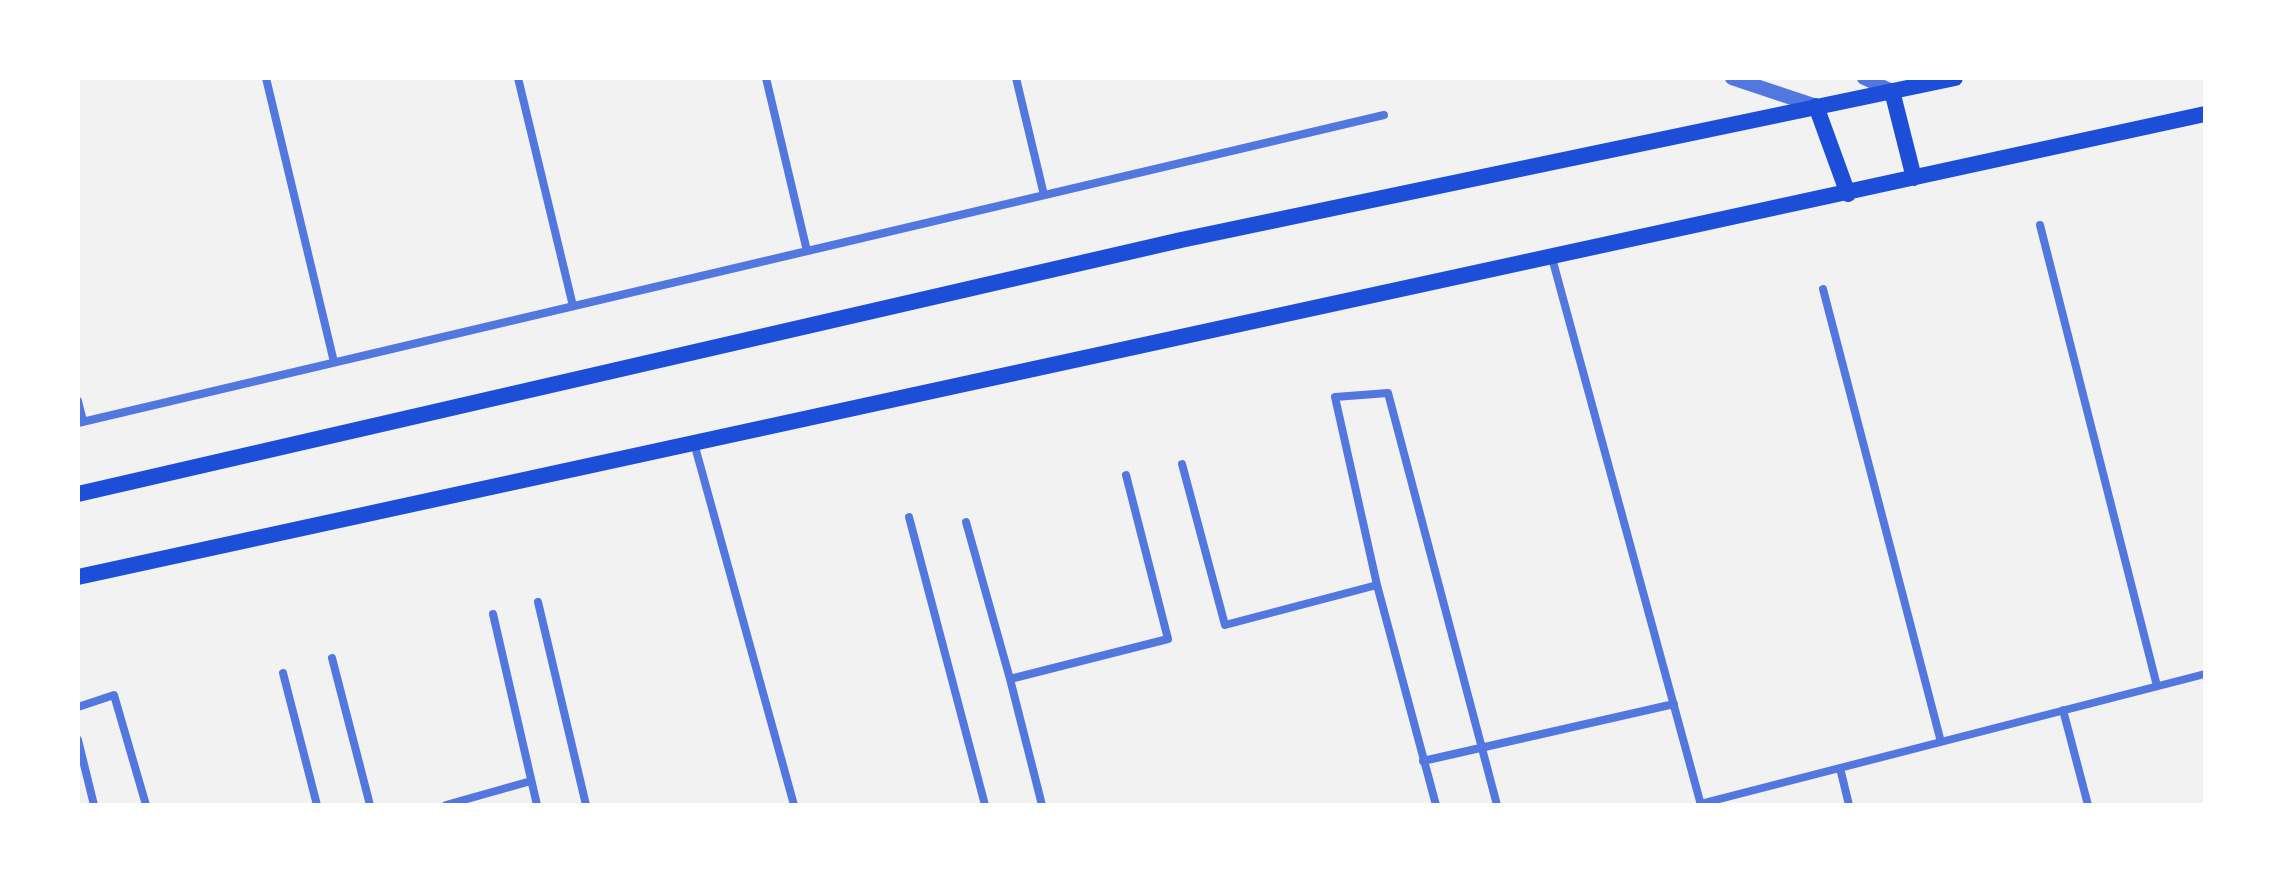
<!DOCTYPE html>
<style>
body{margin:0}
#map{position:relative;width:2283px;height:883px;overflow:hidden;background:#f2f2f2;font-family:Jost,sans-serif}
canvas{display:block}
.frame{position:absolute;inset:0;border:80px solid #fff;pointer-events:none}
</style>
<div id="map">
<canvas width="2283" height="883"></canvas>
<div class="frame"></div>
</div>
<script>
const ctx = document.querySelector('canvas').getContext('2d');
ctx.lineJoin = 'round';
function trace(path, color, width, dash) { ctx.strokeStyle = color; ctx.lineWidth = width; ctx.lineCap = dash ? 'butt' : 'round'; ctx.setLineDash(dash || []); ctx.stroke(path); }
trace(new Path2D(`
 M266 78 334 362
 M518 78 573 306
 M766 78 807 251
 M1016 78 1044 195
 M2040 225 2157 686
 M1552 258 1701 805
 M1823 289 1941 742
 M78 401 83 421
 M78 423 1384 115
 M694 443 794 805
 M1182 464 1225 625 1377 585
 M909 517 985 805
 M966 522 1010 679 1042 805
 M538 602 586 805
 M493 614 537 805
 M332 658 370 805
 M283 673 317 805
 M1010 679 1168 639 1126 475
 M78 707 114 695 146 805
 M2063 710 2088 805
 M78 740 94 805
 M1423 761 1674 704
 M1840 768 1849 805
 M1700 804 2205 674
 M446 805 531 781
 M1436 805 1377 585 1335 397 1388 393 1497 805`), '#5277de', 8);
trace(new Path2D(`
 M1732 78 1816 106
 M1864 78 1892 91`), '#5277de', 14);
trace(new Path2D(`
 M1892 91 1914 178
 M1816 106 1848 194
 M78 494 1181 240 1955 78
 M78 577 2205 114`), '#1d4ed8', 16);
</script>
